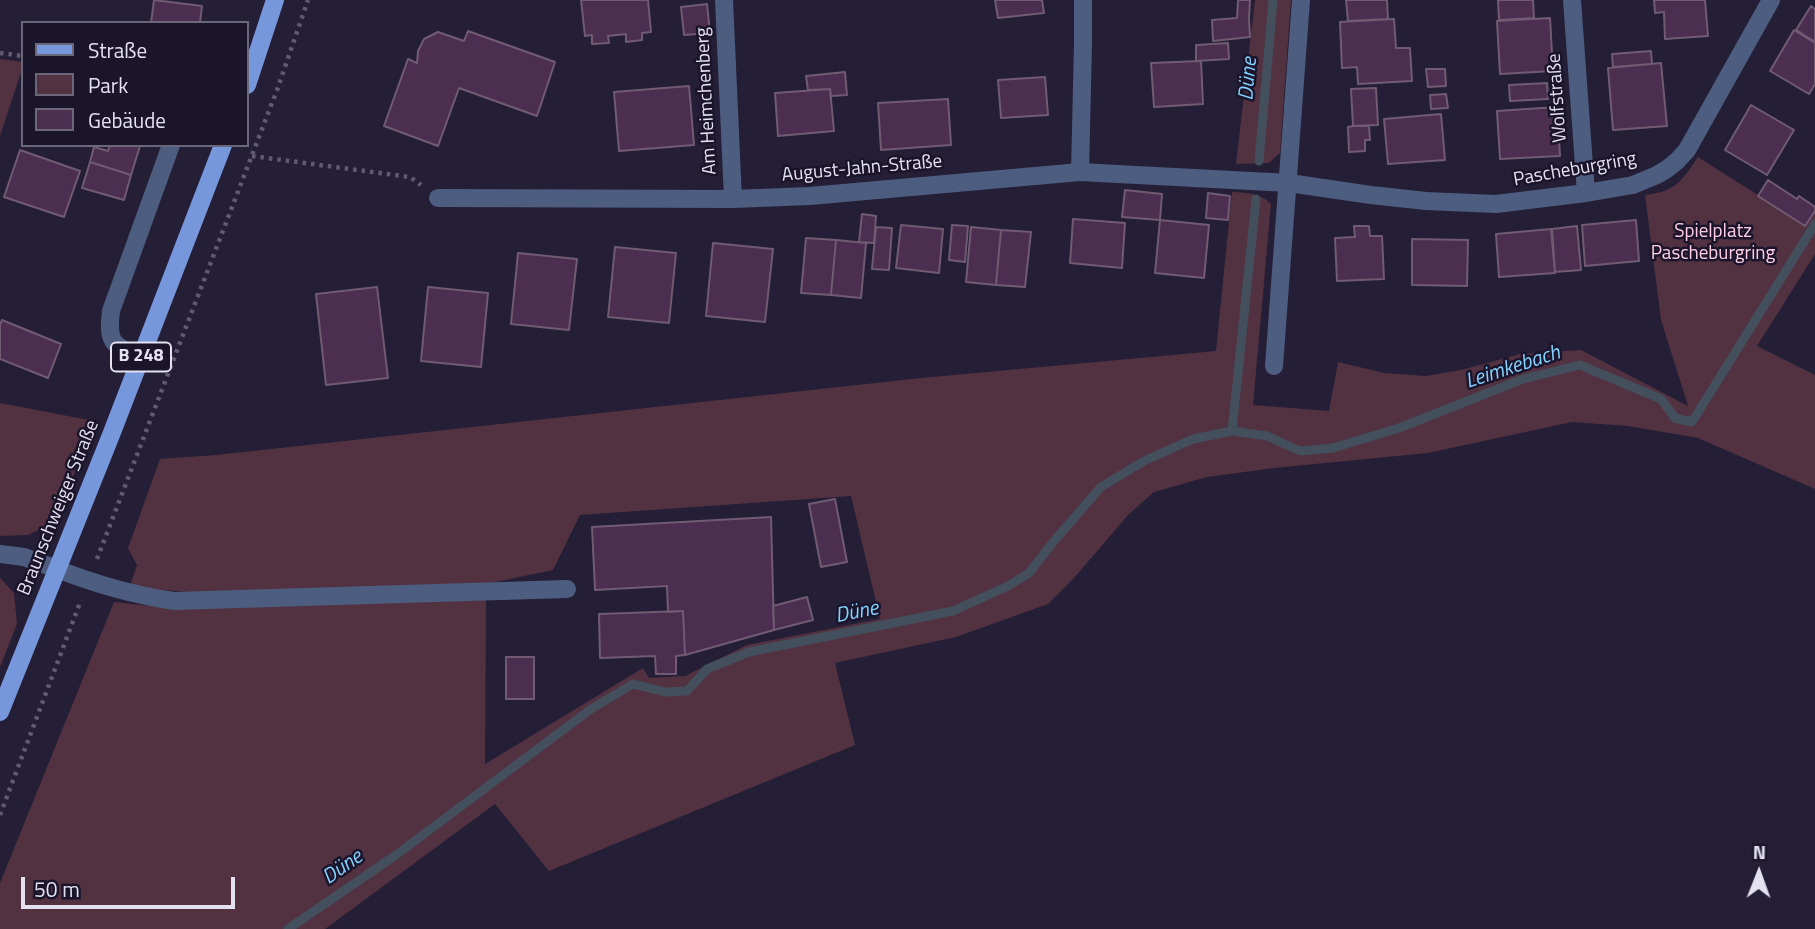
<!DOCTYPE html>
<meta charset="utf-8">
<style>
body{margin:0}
#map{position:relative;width:1815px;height:929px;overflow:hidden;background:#241e36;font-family:"Titillium Web",sans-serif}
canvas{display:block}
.legend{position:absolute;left:21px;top:21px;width:228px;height:126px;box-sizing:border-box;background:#1b152c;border:2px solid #6b677b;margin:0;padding:9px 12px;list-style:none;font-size:21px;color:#e4e1f1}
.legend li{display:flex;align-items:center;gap:14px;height:35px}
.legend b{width:35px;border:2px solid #6b677b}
.north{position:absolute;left:1724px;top:838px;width:70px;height:70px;-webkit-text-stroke:5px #1b152c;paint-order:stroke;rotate:1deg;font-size:19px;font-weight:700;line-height:28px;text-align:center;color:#e4e1f1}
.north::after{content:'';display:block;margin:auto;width:24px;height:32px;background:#e4e1f1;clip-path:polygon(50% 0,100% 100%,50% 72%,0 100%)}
.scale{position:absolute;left:21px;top:877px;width:214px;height:32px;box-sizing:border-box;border:4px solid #e4e1f1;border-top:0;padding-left:9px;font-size:21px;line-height:24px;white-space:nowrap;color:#e4e1f1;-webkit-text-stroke:5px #1b152c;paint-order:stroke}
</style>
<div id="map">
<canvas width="1815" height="929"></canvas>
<ul class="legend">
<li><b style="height:9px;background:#7797dd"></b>Straße</li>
<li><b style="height:19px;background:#523240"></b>Park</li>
<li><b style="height:19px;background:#4c2e50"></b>Gebäude</li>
</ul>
<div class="north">N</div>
<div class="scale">50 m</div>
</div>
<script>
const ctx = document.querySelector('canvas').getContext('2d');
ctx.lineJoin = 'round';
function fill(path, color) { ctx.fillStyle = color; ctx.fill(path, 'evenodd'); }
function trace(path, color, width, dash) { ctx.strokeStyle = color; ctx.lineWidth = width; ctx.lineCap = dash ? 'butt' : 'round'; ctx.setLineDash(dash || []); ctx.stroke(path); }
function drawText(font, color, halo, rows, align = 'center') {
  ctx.font = font + ' "Titillium Web",sans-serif'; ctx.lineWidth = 5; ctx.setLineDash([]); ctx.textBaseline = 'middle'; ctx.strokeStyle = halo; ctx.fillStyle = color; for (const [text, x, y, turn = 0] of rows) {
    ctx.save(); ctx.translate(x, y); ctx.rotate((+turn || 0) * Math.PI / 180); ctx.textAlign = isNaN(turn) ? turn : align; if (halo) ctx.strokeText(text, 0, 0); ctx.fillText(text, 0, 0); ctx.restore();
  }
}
fill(new Path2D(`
 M1255 0H1291L1280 153 1269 163 1236 164Z
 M0 59 23 62V66L0 136Z
 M1698 157 1805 225 1815 211V254L1757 346 1815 375V489L1698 438 1628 426 1572 422 1428 453 1274 468 1207 477 1154 492 1129 514 1074 578 1048 604 956 637 835 663 855 745 549 871 495 804 325 929H0V883L114 602 169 608 486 600 485 764 643 668 649 678 685 676 747 645 880 619 851 496 580 515 553 570 486 584 191 592 162 590 130 586 137 565 128 548 160 459 216 455 921 378 1216 351 1232 192C1248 193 1260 193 1271 204L1253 405 1329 411 1338 362 1384 373 1426 376 1461 370 1520 354 1581 350 1688 406 1661 320 1645 195C1676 191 1681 182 1698 157Z
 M0 403 94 421 56 522 28 535 0 536Z
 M0 578 14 593 17 624 0 667Z`), '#523240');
trace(new Path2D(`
 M1259 161 1273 0
 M1232 431 1256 199
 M288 929 396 855 591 709 633 684 665 692 687 691 707 669 749 652 953 611 1008 586 1029 573 1054 541 1101 487 1144 461 1193 439 1232 431 1267 436 1300 451 1333 448 1399 428 1523 379 1580 365 1661 399 1675 418 1692 422 1815 224`), '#444f5d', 9);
const building = new Path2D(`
 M154 0 202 6 200 23H151Z
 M581 0H648L651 32 642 33V40L626 42V34L608 36 609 43 592 44V35L585 36Z
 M995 0H1042L1044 13 998 18Z
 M1238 0H1250L1249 19 1250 37 1213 41 1212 20 1237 18Z
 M1346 0H1387L1388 19 1348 21Z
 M1498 0H1533L1534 18 1499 20Z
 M1654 0H1705L1708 36 1665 39 1664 12 1655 13Z
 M707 4 710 33 684 35 681 7Z
 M1811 6 1815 9V42L1796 30Z
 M1550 18 1553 71 1500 74 1497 21Z
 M1394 19 1396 48H1410L1412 81 1358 84 1357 67 1342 68 1340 22Z
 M1794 30 1815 43V84L1809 94 1770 71Z
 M468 31 555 62 537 116 459 88 438 146 384 126 408 59 417 63 418 51 424 39 438 32 464 41Z
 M1228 43 1229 59 1196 61V45Z
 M1651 51 1652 64 1613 67 1612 54Z
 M1201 61 1203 104 1154 107 1151 63Z
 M1661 63 1667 126 1613 130 1608 68Z
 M1426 69H1445L1446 86 1428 87Z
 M845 72 847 95 831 96 830 89 808 90 806 76Z
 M1045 77 1048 115 1001 118 998 80Z
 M1547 83 1548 99 1510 101 1509 85Z
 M689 86 694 145 619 151 614 92Z
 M1376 88 1378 125 1353 126 1351 89Z
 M830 89 834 131 778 136 775 93Z
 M1446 94 1448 108 1431 109 1430 95Z
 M948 99 951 145 881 150 878 103Z
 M1751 105 1794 130 1767 175 1725 150Z
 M1557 107 1560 156 1500 159 1497 111Z
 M1441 114 1445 160 1388 164 1384 119Z
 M1353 126H1369L1370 140H1365V151L1349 152 1348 127Z
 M110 145 140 146 131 175 90 162 94 147 108 151Z
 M20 150 80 171 64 217 4 197Z
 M90 162 131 175 124 200 82 188Z
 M1768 180 1797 199 1799 196 1815 207V211L1805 226 1758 196Z
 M1125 190 1162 194 1160 220 1122 217Z
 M1208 193 1230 196 1228 220 1206 218Z
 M862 214 876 216 874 243 859 242Z
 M1073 219 1125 223 1122 268 1070 263Z
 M1160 220 1209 225 1204 278 1155 273Z
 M1636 220 1639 261 1585 266 1582 225Z
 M901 225 943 229 939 273 896 268Z
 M952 225 968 226 965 262 949 260Z
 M1354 226H1369L1370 236H1382L1384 279 1337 281 1335 238 1355 237Z
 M1577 226 1581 270 1555 272 1552 229Z
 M876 227 892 228 889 270 872 269Z
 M971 227 1001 230 996 285 966 282Z
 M1551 229 1555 273 1499 277 1496 234Z
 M1001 230 1031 232 1025 287 996 285Z
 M806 238 836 240 831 295 801 293Z
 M1412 239 1468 240 1467 286 1412 285Z
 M836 240 866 243 861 298 831 295Z
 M713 243 773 249 765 322 706 316Z
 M615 247 676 253 669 323 608 317Z
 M518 253 577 259 569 330 511 324Z
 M377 287 388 378 326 385 316 294Z
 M428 287 488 293 481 367 421 361Z
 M2 320 61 344 48 378 0 359V325Z
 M835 499 847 562 821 567 809 504Z
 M771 517 774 630 685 655 683 611 668 612 667 586 595 590 592 527Z
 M807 597 813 620 774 630 773 606Z
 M683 611 685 655 676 656V674H656L655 656 600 658 599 614Z
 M506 657H534V699H506Z`);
fill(building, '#4c2e50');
trace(building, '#705b73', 2);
trace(new Path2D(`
 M0 53 23 56
 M252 156 410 177 421 185
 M97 559 277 90 308 0
 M0 815 81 600`), '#605b71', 4.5, [3.5, 5]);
trace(new Path2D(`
 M140 359C113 344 107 344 111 311L171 145
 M57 569C95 584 133 595 174 601L567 589`), '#4d5d7f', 18);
trace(new Path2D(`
 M724 0 733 199
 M1572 0 1586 193
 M1080 172 1083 44V0
 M438 198 733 199 810 196 1080 172 1289 183 1371 195 1426 201 1496 204 1586 193 1633 185 1657 175 1667 169 1677 161 1687 150 1771 0
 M1274 366 1301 0
 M0 554 24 557 57 569`), '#4d5d7f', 18);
trace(new Path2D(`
 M247 85 275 0
 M0 712 111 435 223 145`), '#7797dd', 18);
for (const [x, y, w] of [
 [141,357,60]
]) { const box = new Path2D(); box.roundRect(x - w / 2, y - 14.5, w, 29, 5); ctx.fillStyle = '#1b152c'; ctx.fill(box); trace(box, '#e4e1f1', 2); }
drawText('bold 18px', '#e4e1f1', null, [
 ["B 248",141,357]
]);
drawText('19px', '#e4e1f1', '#1b152c', [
 ["Wolfstraße",1558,98,-94],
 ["Am Heimchenberg",707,101,-93],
 ["August-Jahn-Straße",862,169,-5],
 ["Pascheburgring",1575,170,-10],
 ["Braunschweiger Straße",59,508,-68]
]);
drawText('19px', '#ffcee2', '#1b152c', [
 ["Spielplatz",1713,232],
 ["Pascheburgring",1713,254]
]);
drawText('italic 21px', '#83d1ff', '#1b152c', [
 ["Düne",1249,79,-85],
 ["Leimkebach",1513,368,-18],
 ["Düne",857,613,-11],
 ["Düne",343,868,-35]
]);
</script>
